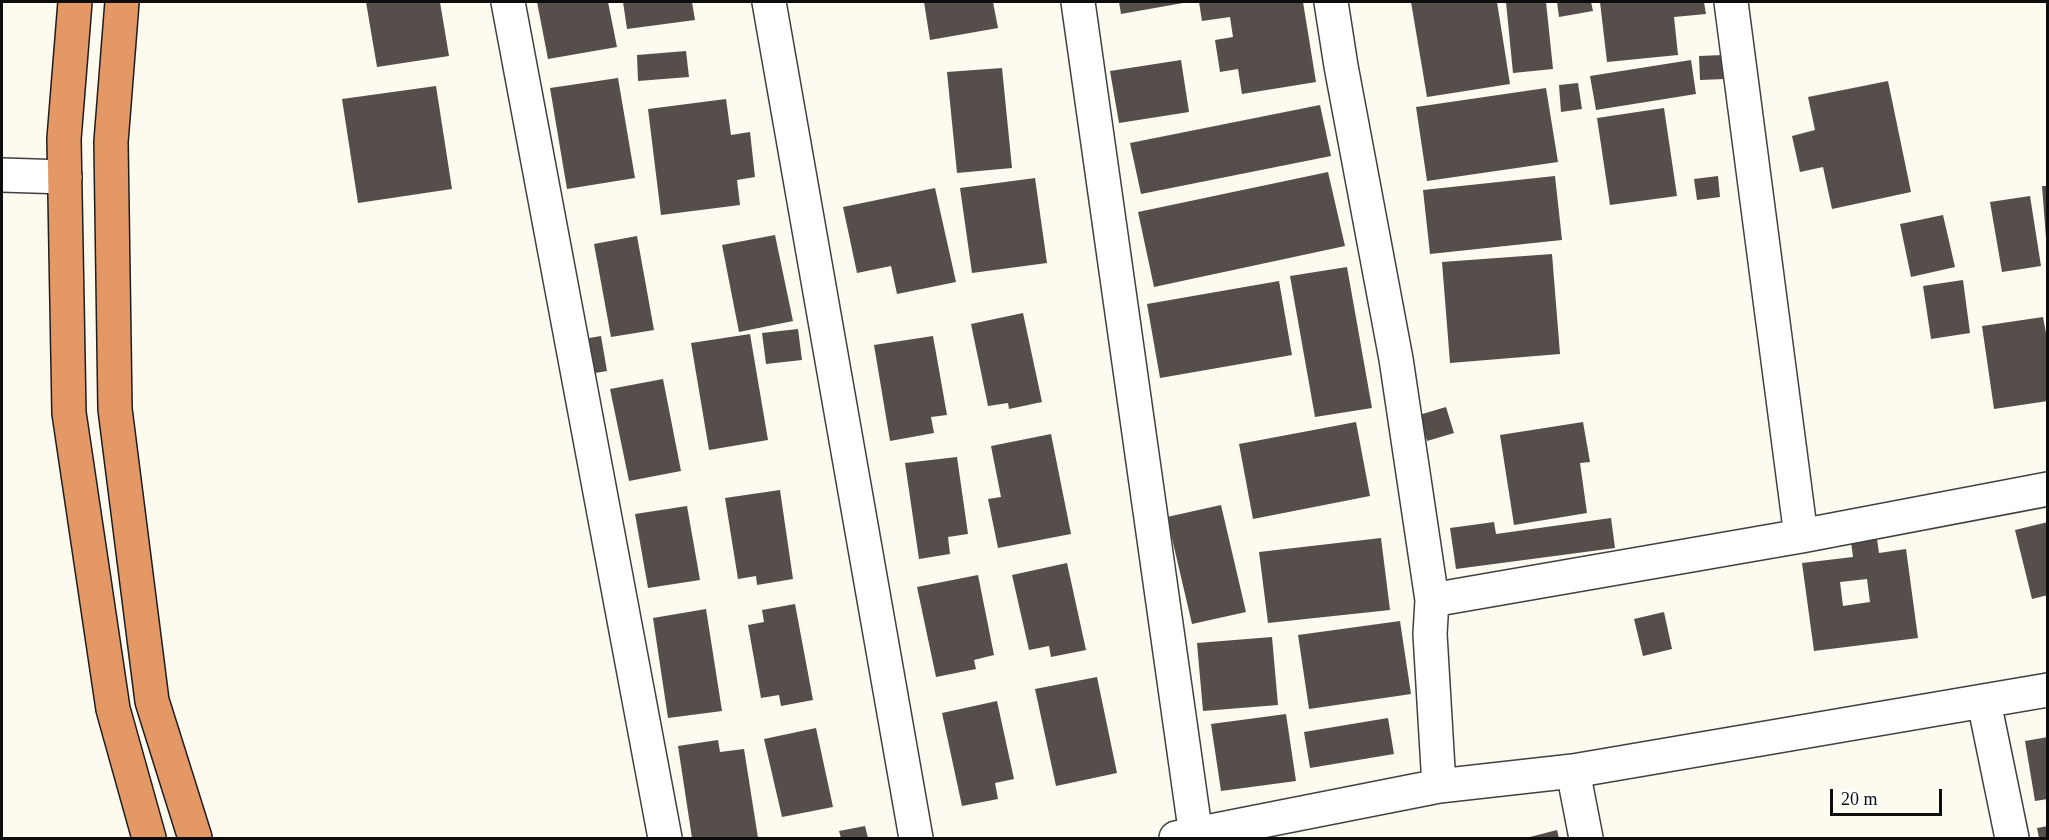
<!DOCTYPE html>
<style>
body{margin:0}
#map{position:relative;width:2049px;height:840px;overflow:hidden;background:#fdfaef;font-family:Georgia,serif}
canvas{display:block}
.frame{position:absolute;inset:0;border:3px solid #0d0d0d;pointer-events:none}
.scale{position:absolute;left:1830px;top:789px;width:112px;height:27px;box-sizing:border-box;border:3px solid #0d0d0d;border-top:0;padding-left:8px;font-size:18px;line-height:21px;white-space:nowrap;color:#0d0d0d;-webkit-text-stroke:4px #fff;paint-order:stroke}
</style>
<div id="map">
<canvas width="2049" height="840"></canvas>
<div class="frame"></div>
<div class="scale">20 m</div>
</div>
<script>
const ctx = document.querySelector('canvas').getContext('2d');
ctx.lineJoin = 'round';
function fill(path, color) { ctx.fillStyle = color; ctx.fill(path, 'evenodd'); }
function trace(path, color, width, dash) { ctx.strokeStyle = color; ctx.lineWidth = width; ctx.lineCap = dash ? 'butt' : 'round'; ctx.setLineDash(dash || []); ctx.stroke(path); }
fill(new Path2D(`
 M366 2H440L449 56 377 67Z
 M537 2H608L617 47 548 59Z
 M623 2H692L695 20 627 29Z
 M924 2H993L998 28 930 40Z
 M1119 2H1183V3L1121 14Z
 M1199 2H1303L1316 82 1242 94 1238 69 1220 72 1215 40 1233 37 1230 17 1202 21Z
 M1411 2H1497L1510 84 1427 97Z
 M1506 2H1546L1553 69 1513 73Z
 M1557 2H1591L1593 11 1559 17Z
 M1600 2H1704L1706 14 1674 17 1678 55 1607 62Z
 M686 51 689 77 638 81 637 55Z
 M1723 55 1725 79 1700 80 1699 56Z
 M1181 60 1189 112 1119 123 1110 71Z
 M1691 60 1696 94 1596 110 1590 76Z
 M1002 68 1012 168 957 173 947 72Z
 M618 78 635 178 567 189 550 88Z
 M1888 81 1911 192 1832 209 1823 167 1800 172 1792 136 1815 130 1808 97Z
 M1578 83 1582 109 1561 112 1559 85Z
 M436 86 452 189 358 203 342 99Z
 M1546 88 1558 162 1427 181 1416 107Z
 M726 99 731 135 750 132 755 177 737 180 740 205 661 215 648 109Z
 M1320 105 1331 156 1141 194 1130 143Z
 M1664 108 1677 196 1610 205 1597 118Z
 M1328 172 1345 246 1154 287 1138 212Z
 M1555 176 1562 240 1430 254 1423 190Z
 M1718 176 1720 197 1697 200 1694 179Z
 M1035 178 1047 263 972 273 960 188Z
 M2042 186H2048V238H2046Z
 M935 188 956 282 897 294 891 266 857 273 843 207Z
 M2030 196 2041 266 2002 272 1990 202Z
 M1943 215 1955 267 1911 277 1900 224Z
 M775 235 793 321 739 332 722 245Z
 M637 236 654 330 611 337 594 244Z
 M1552 254 1560 354 1450 363 1442 262Z
 M1347 267 1372 408 1315 417 1290 276Z
 M1963 280 1970 333 1931 339 1923 286Z
 M1279 281 1292 355 1160 378 1147 304Z
 M1023 313 1042 402 1009 409 1008 403 988 406 971 324Z
 M2043 317 2048 344V401L1994 409 1982 326Z
 M798 329 802 360 766 364 762 333Z
 M750 334 768 440 709 450 691 343Z
 M601 336 607 371 566 378 560 343Z
 M933 336 947 415 931 417 934 433 890 441 874 345Z
 M663 379 681 471 629 481 610 389Z
 M1446 407 1454 433 1427 441 1419 415Z
 M1356 422 1370 496 1253 519 1239 444Z
 M1583 422 1590 462 1580 463 1587 513 1514 525 1500 435Z
 M1051 434 1071 534 998 548 988 499 1001 497 991 446Z
 M957 457 968 534 948 537 950 554 919 559 905 463Z
 M780 490 793 579 757 585 756 576 738 579 725 498Z
 M1221 505 1246 612 1192 624 1167 517Z
 M687 506 700 580 648 588 635 514Z
 M1611 518 1615 548 1456 569 1450 528 1494 522 1496 534Z
 M2048 522V595L2032 599 2015 530Z
 M1381 538 1390 610 1268 623 1259 552Z
 M1877 539 1879 553 1906 549 1918 638 1814 651 1802 563 1853 557 1851 542ZM1867 579 1870 602 1843 606 1840 582Z
 M1067 563 1086 650 1051 657 1049 646 1029 650 1012 575Z
 M978 575 994 655 974 660 976 669 936 677 917 587Z
 M795 604 813 700 781 706 779 695 761 698 748 625 764 622 762 610Z
 M706 609 722 711 668 718 653 618Z
 M1664 612 1672 649 1643 656 1634 619Z
 M1400 621 1411 694 1309 709 1298 635Z
 M1272 637 1278 705 1203 711 1197 643Z
 M1097 677 1117 773 1056 786 1035 689Z
 M997 701 1014 779 995 783 998 799 962 806 942 713Z
 M1286 714 1296 781 1221 791 1211 724Z
 M1388 718 1394 754 1310 768 1304 732Z
 M816 728 833 807 782 817 764 739Z
 M2048 737V799L2035 801 2025 741Z
 M718 740 720 752 744 749 758 838H692L678 746Z
 M865 826 868 838H841L839 831Z
 M2048 826V838H2039L2037 828Z
 M1557 830 1559 838H1526Z`), '#554e4b');
const minor = new Path2D(`
 M508 2 665 838
 M769 2 916 838
 M1078 2 1196 836
 M1331 2 1341 66 1396 359 1432 600 1430 634 1439 786
 M2 175 65 177
 M1801 536 2048 489
 M1432 600 1801 536 1731 2
 M1984 702 2012 838
 M1573 771 1586 838
 M1176 838 1439 786 1573 771 2048 690`);
const highway = new Path2D(`
 M75 2 64 139 69 413 113 709 149 838
 M122 2 111 142 115 409 152 701 195 838`);
trace(minor, '#404040', 36);
trace(highway, '#1e1e1e', 36);
trace(minor, '#fff', 33);
trace(highway, '#e49866', 33);
</script>
